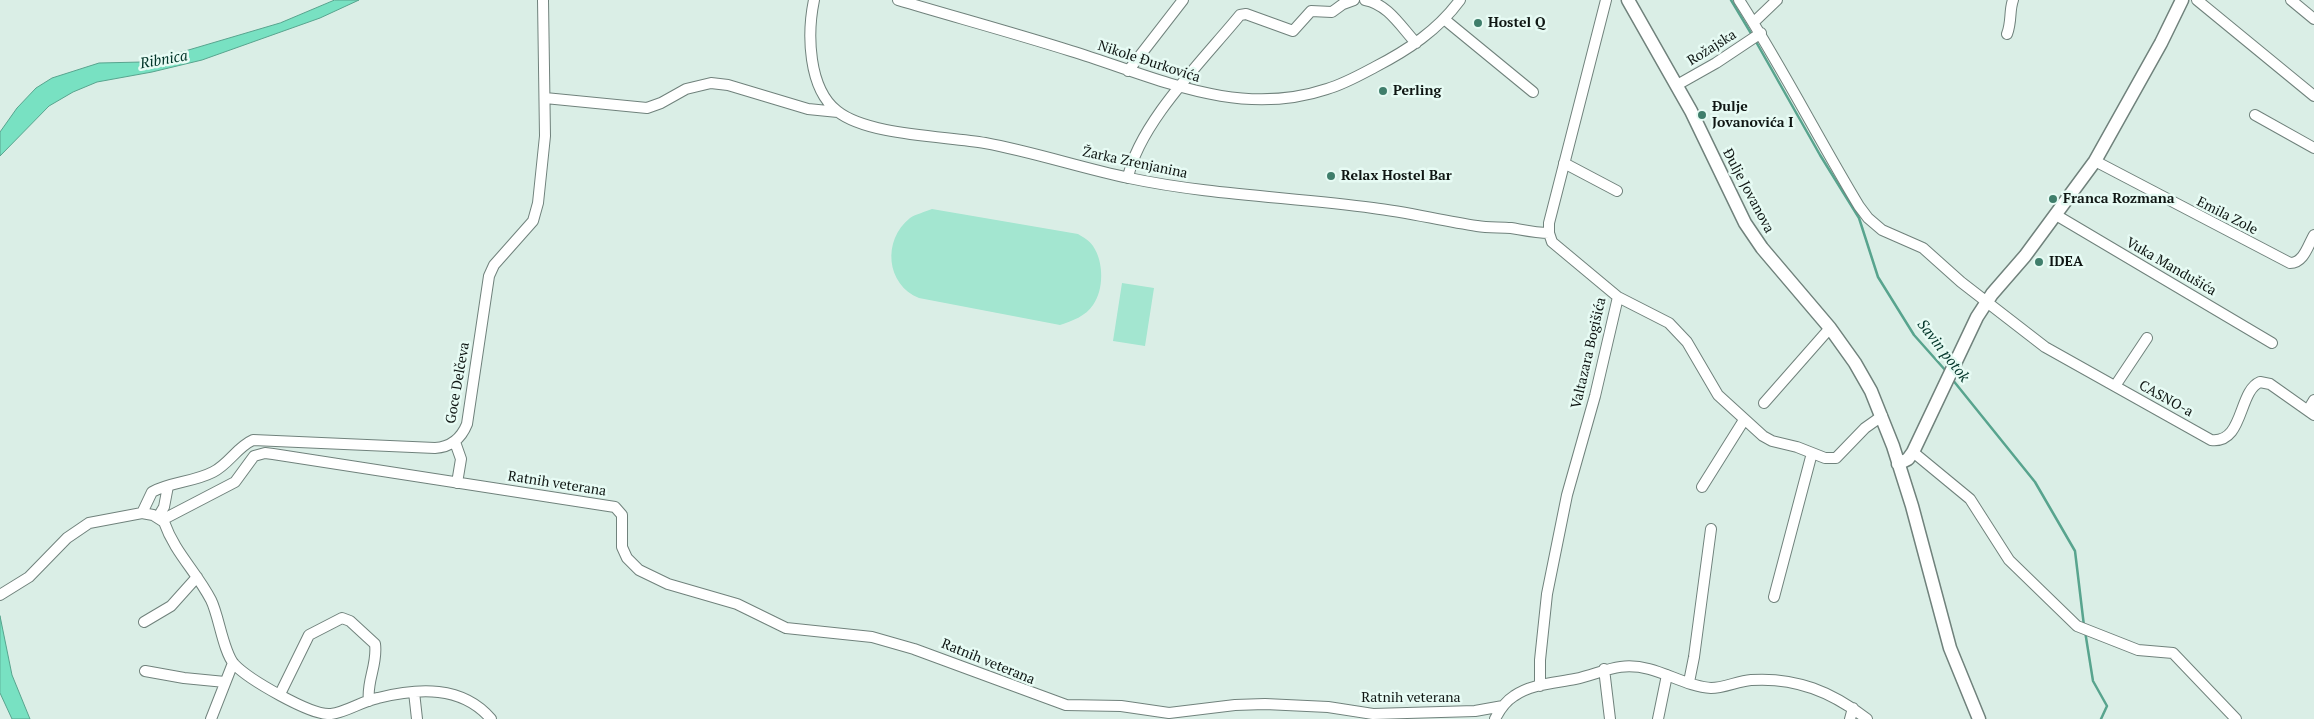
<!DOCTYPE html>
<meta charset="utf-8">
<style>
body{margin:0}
canvas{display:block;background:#daeee6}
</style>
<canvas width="2314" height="719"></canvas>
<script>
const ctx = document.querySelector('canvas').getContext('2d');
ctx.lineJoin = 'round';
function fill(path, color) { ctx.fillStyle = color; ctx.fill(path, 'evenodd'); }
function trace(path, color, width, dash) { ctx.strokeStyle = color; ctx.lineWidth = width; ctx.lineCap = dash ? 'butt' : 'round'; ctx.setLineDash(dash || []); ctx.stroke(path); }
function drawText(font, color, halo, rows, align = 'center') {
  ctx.font = font + ' "PT Serif",serif'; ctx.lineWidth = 5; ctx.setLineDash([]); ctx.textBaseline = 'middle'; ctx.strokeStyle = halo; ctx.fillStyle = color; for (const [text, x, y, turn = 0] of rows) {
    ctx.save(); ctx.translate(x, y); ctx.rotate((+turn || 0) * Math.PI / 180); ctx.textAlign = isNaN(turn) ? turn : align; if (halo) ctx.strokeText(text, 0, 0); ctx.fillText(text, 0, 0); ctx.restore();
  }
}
fill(new Path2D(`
 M932 209 1078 234C1083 237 1090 241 1093 246 1104 262 1104 290 1093 305 1086 316 1072 321 1060 325L919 298C886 285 882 240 910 218 916 214 925 212 932 209Z
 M1122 283 1154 288 1145 346 1113 341Z`), '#a3e6d0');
const water = new Path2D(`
 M335 0H359L320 18 202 60 152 72 97 82 73 92 49 106 0 156V132L17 108 36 88 52 78 99 63 142 62 158 59 280 23Z
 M0 616 12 675 30 719H12L0 693Z`);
fill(water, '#78e1c2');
trace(water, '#58a48e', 1);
trace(new Path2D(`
 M1731 0 1752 35
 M1755 40 1820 155 1859 218 1878 277 1914 335 1946 371
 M1952 379 2035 482 2075 551 2084 626
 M2085 631 2093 681 2107 706 2101 719`), '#58a48e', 2.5);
const minor = new Path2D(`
 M814 0C807 34 808 88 837 111 868 136 947 136 985 143 1034 152 1081 168 1129 178 1209 195 1292 197 1373 208 1408 212 1442 221 1477 226 1488 228 1500 227 1511 228 1523 230 1536 233 1549 233
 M898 0C955 17 1014 33 1071 51 1156 77 1237 119 1327 89 1344 84 1360 75 1375 67 1408 50 1438 30 1460 0
 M1365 0C1388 4 1401 27 1416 43
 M1606 0 1549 223V233L1552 242 1618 297 1669 323 1687 342 1718 395 1763 436 1772 441 1797 447 1825 458H1836L1865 428 1882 416
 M1739 0C1782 67 1818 138 1859 206L1868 218 1882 230 1923 248 1961 282 2045 347 2211 440C2244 444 2238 391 2260 382L2270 384 2314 415
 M2197 0 2314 96
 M2291 0 2314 19
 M1444 19 1533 92
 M1754 22 1777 0
 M2007 34C2012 21 2009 11 2013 0
 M1128 71 1183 0
 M1677 85 1716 63 1761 33
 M545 98 647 108 661 103 686 89 711 83 728 85 808 109 838 112
 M2255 115 2314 148
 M2095 161 2290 263C2304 263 2308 245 2314 235
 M1564 163 1617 191
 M1128 178C1138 124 1205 58 1240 15L1246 14 1293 31 1311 11 1332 12 1343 4 1354 0
 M2056 215 2272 343
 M2115 386 2147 338
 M1764 403 1830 328
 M2308 410 2314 400
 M455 442 461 459 457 483
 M1913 452 1970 499 2009 560 2077 626 2138 650 2173 653 2236 719
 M1702 487 1744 420
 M142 513 152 492C170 482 194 482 213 472 229 464 237 447 253 440L435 448C451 447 461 439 467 424L489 276 494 265 533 221 538 203 545 136 543 0
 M158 517 164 507 168 486
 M162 520 235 482 254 456 265 453 273 454 615 507 622 515V547L627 558 639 570 668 584 737 604 786 628 872 637 914 649 1066 705 1121 706 1169 713 1235 705 1265 704 1328 707 1373 714 1475 711 1503 706
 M0 595 29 577 67 538 89 523 142 513 153 515 164 522C175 553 196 571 211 600 219 616 223 651 234 664 248 679 311 716 331 714 347 712 362 701 378 698 418 688 462 685 491 719
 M1774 597 1812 453
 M144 622 171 606 197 577
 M1604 669 1610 719
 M145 671 184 678 225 682
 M1689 682 1694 657 1711 529
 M1540 686V660L1547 594 1567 495 1595 396 1618 297
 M414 692 417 719
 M280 694 309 635 342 618 350 621 375 644C378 664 366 682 369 701
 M211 719 233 663
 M1495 719C1499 711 1506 701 1514 696 1531 684 1555 683 1575 679 1603 673 1618 661 1649 669 1669 674 1690 687 1711 688 1724 688 1738 681 1751 680 1796 677 1832 692 1867 719
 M1658 719 1667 675
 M1850 719 1853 708`);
const tertiary = new Path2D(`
 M1628 0 1691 111 1745 223 1762 248 1830 328 1855 363 1871 391 1893 446 1912 506 1950 648 1979 719
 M1898 464 1908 459 1913 452 1977 317 1992 294 2025 256 2095 161 2161 43 2182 0`);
trace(minor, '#70827c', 12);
trace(tertiary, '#70827c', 15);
trace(minor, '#fff', 10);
trace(tertiary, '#fff', 12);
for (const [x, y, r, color] of [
 [1478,23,5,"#3f7e6b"],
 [1383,91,5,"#3f7e6b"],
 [1702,115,5,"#3f7e6b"],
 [1331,176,5,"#3f7e6b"],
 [2053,199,5,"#3f7e6b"],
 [2039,262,5,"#3f7e6b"]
]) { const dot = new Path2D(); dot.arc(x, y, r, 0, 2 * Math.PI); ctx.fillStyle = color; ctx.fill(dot); trace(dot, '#e7fbf4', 2); }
drawText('bold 14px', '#0f1613', '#e7fbf4', [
 ["Hostel Q",1488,23],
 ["Perling",1393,91],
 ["Đulje",1712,107],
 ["Jovanovića I",1712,123],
 ["Relax Hostel Bar",1341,176],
 ["Franca Rozmana",2063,199],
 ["IDEA",2049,262]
], 'left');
drawText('14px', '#0f1613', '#e7fbf4', [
 ["Rožajska",1712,48,-32],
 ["Nikole Đurkovića",1149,62,18],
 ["Žarka Zrenjanina",1135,163,12],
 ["Đulje Jovanova",1748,191,62],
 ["Emila Zole",2227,216,27],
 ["Vuka Mandušića",2171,267,30],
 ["Valtazara Bogišića",1589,353,-77],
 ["Goce Delčeva",458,383,-80],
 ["CASNO-a",2166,399,29],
 ["Ratnih veterana",557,484,9],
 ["Ratnih veterana",988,662,22],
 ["Ratnih veterana",1411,698]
]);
drawText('italic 15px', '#023529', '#e7fbf4', [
 ["Ribnica",164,60,-10],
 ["Savin potok",1943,351,52]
]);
</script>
